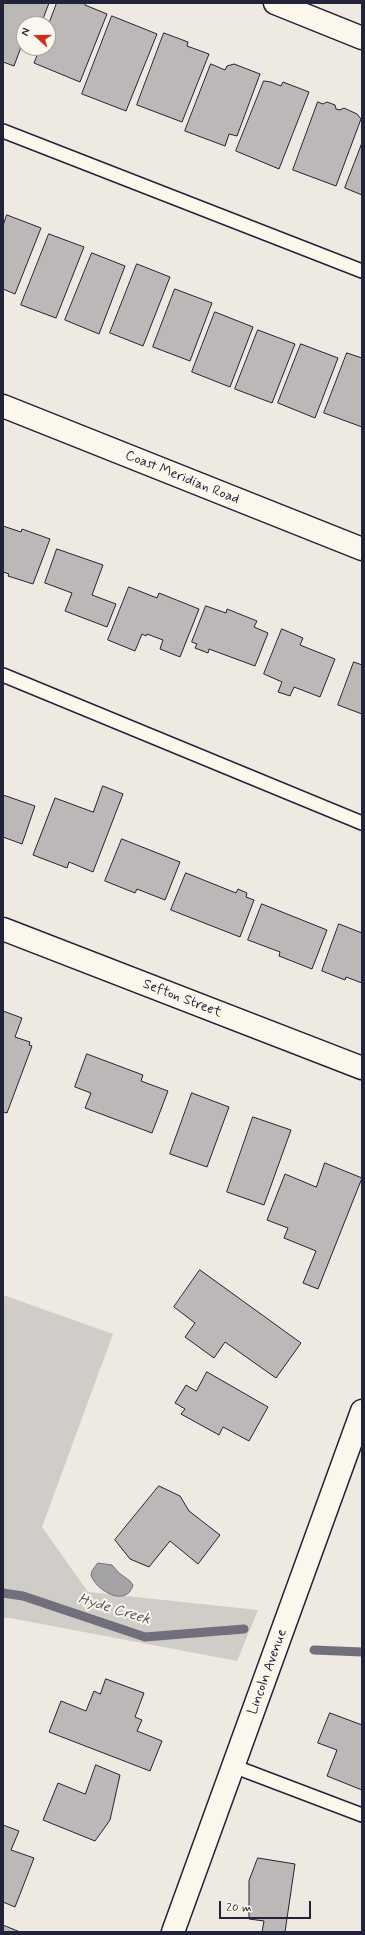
<!DOCTYPE html>
<style>
body{margin:0}
#map{position:relative;width:365px;height:1935px;overflow:hidden;background:#eeeae2;font-family:Mynerve,sans-serif}
canvas{display:block}
.frame{position:absolute;inset:0;border:4px solid #22223b;pointer-events:none}
.north{position:absolute;left:16px;top:16px;width:40px;height:40px;box-sizing:border-box;background:#fbf7ec;border:1px solid #a4a2a5;border-radius:50%;rotate:291deg;font-size:11px;font-weight:700;line-height:16px;text-align:center;color:#22223b}
.north::after{content:'';display:block;margin:auto;width:14px;height:18px;background:#c8321e;clip-path:polygon(50% 0,100% 100%,50% 72%,0 100%)}
.scale{position:absolute;left:219px;top:1901px;width:92px;height:18px;box-sizing:border-box;border:2px solid #22223b;border-top:0;padding-left:5px;font-size:12px;line-height:14px;white-space:nowrap;color:#22223b;-webkit-text-stroke:3px #fbf7ec;paint-order:stroke}
</style>
<div id="map">
<canvas width="365" height="1935"></canvas>
<div class="frame"></div>
<div class="north">N</div>
<div class="scale">20 m</div>
</div>
<script>
const ctx = document.querySelector('canvas').getContext('2d');
ctx.lineJoin = 'round';
function fill(path, color) { ctx.fillStyle = color; ctx.fill(path, 'evenodd'); }
function trace(path, color, width, dash) { ctx.strokeStyle = color; ctx.lineWidth = width; ctx.lineCap = dash ? 'butt' : 'round'; ctx.setLineDash(dash || []); ctx.stroke(path); }
function drawText(font, color, halo, rows, align = 'center') {
  ctx.font = font + ' Mynerve,sans-serif'; ctx.lineWidth = 4; ctx.setLineDash([]); ctx.textBaseline = 'middle'; ctx.strokeStyle = halo; ctx.fillStyle = color; for (const [text, x, y, turn = 0] of rows) {
    ctx.save(); ctx.translate(x, y); ctx.rotate((+turn || 0) * Math.PI / 180); ctx.textAlign = isNaN(turn) ? turn : align; if (halo) ctx.strokeText(text, 0, 0); ctx.fillText(text, 0, 0); ctx.restore();
  }
}
fill(new Path2D(`
 M3 1295 113 1334 42 1527 88 1592 258 1610 237 1661 10 1618H3Z`), '#d0cdc9');
const water = new Path2D(`
 M98 1563 112 1565 119 1573 130 1581 133 1585C127 1608 96 1591 91 1575L92 1571Z`);
fill(water, '#a6a3a7');
trace(water, '#716f7c', 1);
trace(new Path2D(`
 M3 1593 23 1596 145 1637 244 1629
 M314 1650 362 1652`), '#716f7c', 9);
const building = new Path2D(`
 M3 3H49L41 24H24V48H32L30 51 21 47 14 66 3 62Z
 M57 3H85V5L107 14 80 82 34 63 40 48H48V26Z
 M112 16 157 34 126 111 82 94Z
 M164 33 188 42 187 46 209 54 182 122 137 105Z
 M211 64 225 70 227 66 234 64 260 74 237 136 229 134 225 146 185 131Z
 M264 81 271 82 281 86 283 82 309 92 279 169 236 151Z
 M318 102 323 104 327 102 335 105 336 109 340 110 344 108 357 114 361 119 336 186 293 170Z
 M362 143V195L345 188Z
 M7 215 41 228 15 294 3 289V226Z
 M49 234 84 247 56 318 21 305Z
 M92 253 125 266 99 334 65 320Z
 M137 264 170 277 143 346 110 333Z
 M175 289 212 303 190 361 153 347Z
 M215 312 253 327 230 387 192 372Z
 M258 330 295 344 272 403 235 389Z
 M301 344 338 358 315 418 278 403Z
 M347 353 362 358V427L324 413Z
 M3 526 21 532 22 529 50 539 33 584 8 576 9 574 3 572Z
 M57 549 103 565 92 595 116 604 107 627 65 611 72 593 45 583Z
 M129 587 157 598 159 593 199 609 180 657 160 649 163 640 147 634 146 636 142 634 135 651 108 640Z
 M206 606 226 613 227 609 257 621 254 627 268 633 255 666 209 649 208 653 195 648 197 644 192 642Z
 M282 629 303 638 300 645 335 659 320 697 294 687 290 696 278 692 282 682 264 674Z
 M354 662 362 665V714L338 705Z
 M103 786 123 794 93 872 69 862 67 868 33 855 55 798 93 812Z
 M3 795 35 806 22 844 3 837Z
 M122 839 180 862 165 900 137 889 135 893 105 881Z
 M186 873 236 893 238 889 247 893 246 897 254 900 240 937 171 910Z
 M262 904 327 930 312 969 279 956 280 952 248 940Z
 M339 924 362 933V983L346 977 345 980 322 971Z
 M3 1011 22 1018 15 1037 30 1042 29 1045 32 1046 7 1113 3 1112Z
 M87 1054 143 1075 141 1081 168 1091 152 1133 85 1108 91 1093 75 1087Z
 M192 1093 229 1107 207 1167 170 1154Z
 M253 1117 291 1130 264 1205 227 1192Z
 M325 1163 362 1178 318 1289 303 1283 316 1251 284 1238 288 1228 267 1220 285 1174 316 1187Z
 M200 1270 301 1343 276 1378 225 1342 214 1358 185 1337 195 1323 174 1307Z
 M207 1372 268 1407 249 1441 223 1427 219 1435 181 1414 185 1409 175 1403 186 1385 196 1391Z
 M159 1486 180 1496 189 1511 220 1535 198 1564 170 1541 149 1567 130 1559 115 1540Z
 M106 1679 144 1693 135 1717 142 1720 137 1731 162 1741 150 1771 49 1732 61 1701 86 1711 94 1691 100 1694Z
 M330 1713 362 1725V1790L327 1776 337 1750 318 1743Z
 M96 1765 120 1775 110 1820 95 1841 43 1820 58 1783 85 1794Z
 M3 1825 19 1831 11 1850 34 1858 15 1907 3 1902Z
 M258 1858 295 1864 285 1932H262L264 1921 249 1919V1881Z
 M3 1925 20 1932H3Z`);
fill(building, '#bcb8b8');
trace(building, '#22223b', 1);
const lane = new Path2D(`
 M3 131 362 271
 M3 675 362 823
 M233 1766 362 1815`);
const street = new Path2D(`
 M275 3 362 38
 M3 929 362 1068`);
const secondary = new Path2D(`
 M3 406 362 549
 M173 1932 362 1411`);
trace(lane, '#22223b', 16);
trace(street, '#22223b', 25);
trace(secondary, '#22223b', 25);
trace(lane, '#fbf7ec', 13);
trace(street, '#fbf7ec', 22);
trace(secondary, '#fbf7ec', 22);
drawText('14px', '#22223b', '#fbf7ec', [
 ["Coast Meridian Road",182,478,22],
 ["Sefton Street",182,999,21],
 ["Lincoln Avenue",268,1672,-70]
]);
drawText('italic 15px', '#575666', '#fbf7ec', [
 ["Hyde Creek",114,1610,17]
]);
</script>
